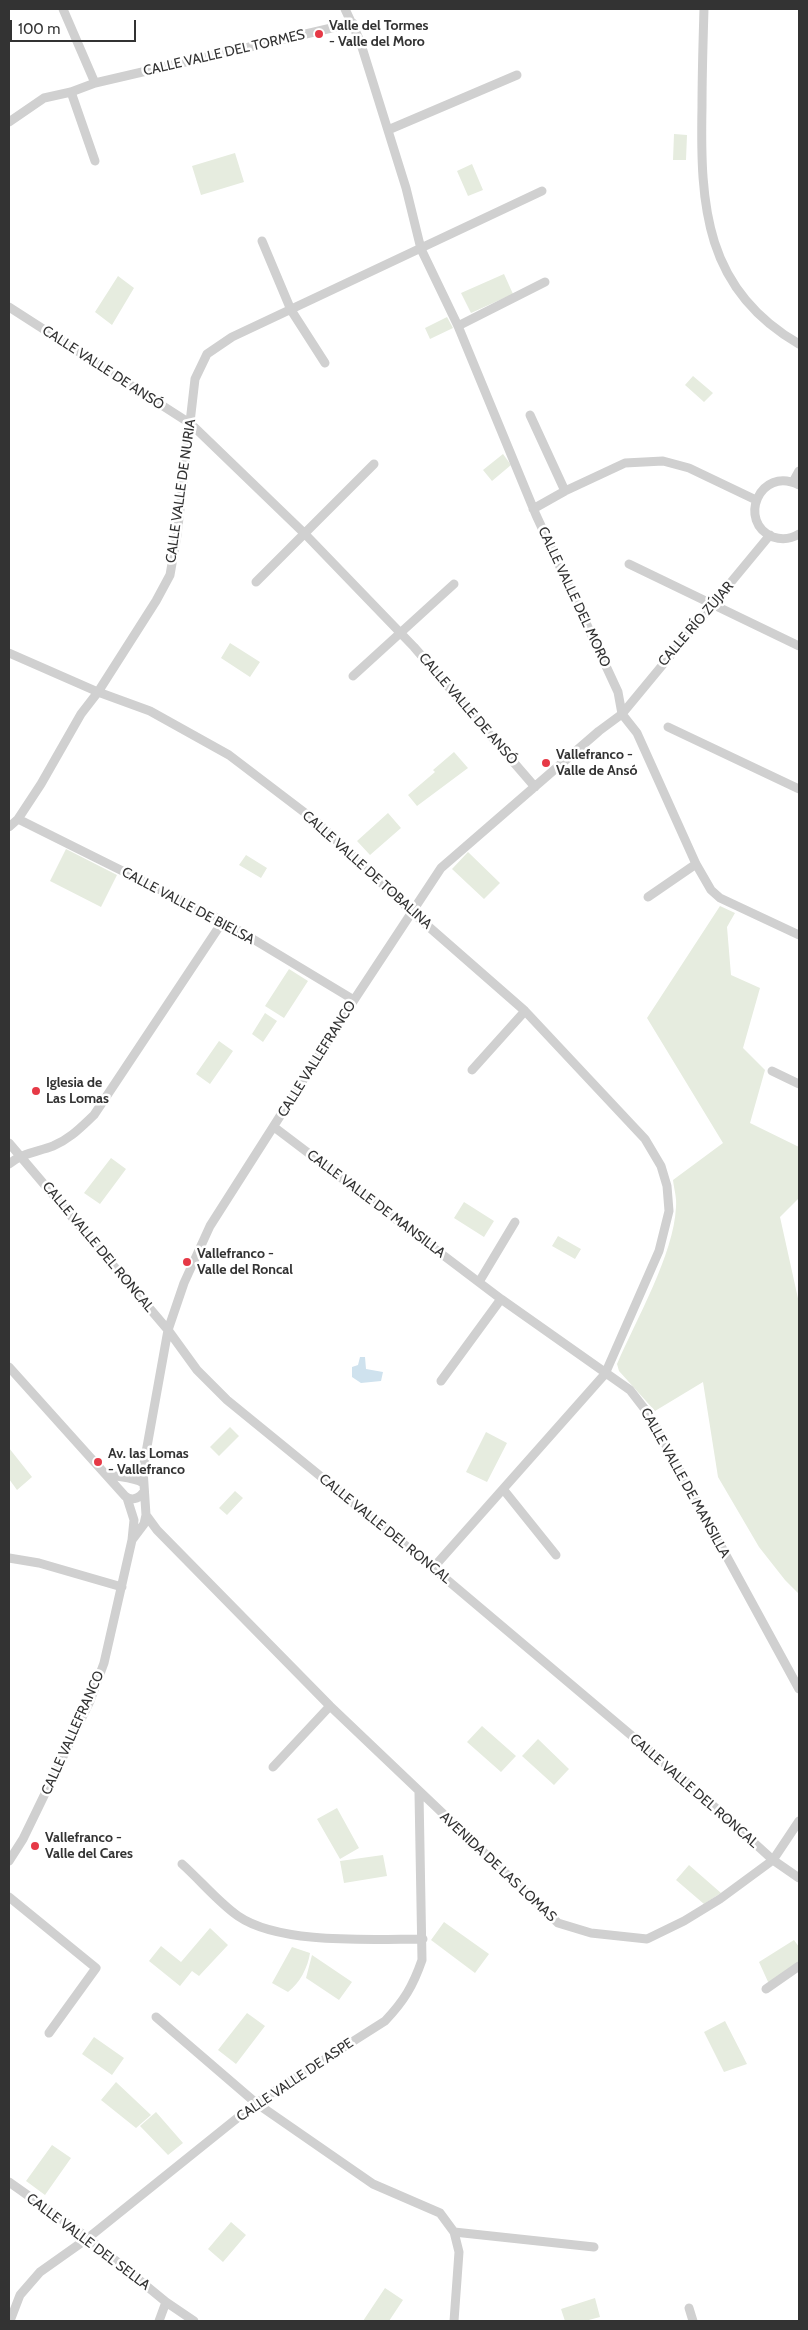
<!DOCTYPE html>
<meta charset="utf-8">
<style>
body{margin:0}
#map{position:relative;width:808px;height:2330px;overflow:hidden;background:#fff;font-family:Cabin,sans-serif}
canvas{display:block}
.frame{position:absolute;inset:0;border:10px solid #333;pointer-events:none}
.scale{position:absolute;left:10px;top:20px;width:126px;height:22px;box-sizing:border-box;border:2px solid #333;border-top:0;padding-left:6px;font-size:15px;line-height:18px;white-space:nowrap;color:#333;-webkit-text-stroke:4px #fff;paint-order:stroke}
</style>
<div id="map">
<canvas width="808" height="2330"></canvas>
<div class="frame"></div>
<div class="scale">100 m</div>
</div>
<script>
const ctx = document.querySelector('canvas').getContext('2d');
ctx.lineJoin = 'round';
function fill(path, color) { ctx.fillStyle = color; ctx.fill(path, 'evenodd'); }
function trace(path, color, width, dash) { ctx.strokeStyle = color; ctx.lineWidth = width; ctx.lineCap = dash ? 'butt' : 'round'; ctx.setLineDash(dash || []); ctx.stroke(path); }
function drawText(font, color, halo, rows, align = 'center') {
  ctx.font = font + ' Cabin,sans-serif'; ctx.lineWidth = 5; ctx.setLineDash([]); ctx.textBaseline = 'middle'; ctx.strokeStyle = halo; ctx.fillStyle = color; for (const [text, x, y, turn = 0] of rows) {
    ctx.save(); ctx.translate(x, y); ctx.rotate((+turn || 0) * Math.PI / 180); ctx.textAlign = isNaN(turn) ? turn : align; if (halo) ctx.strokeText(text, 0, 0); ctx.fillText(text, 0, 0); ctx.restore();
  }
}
fill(new Path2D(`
 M674 134 687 135 686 160H673Z
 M235 153 244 182 201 195 192 166Z
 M472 164 483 190 468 196 457 171Z
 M504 274 513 294 471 313 461 293Z
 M118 276 134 288 112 325 95 312Z
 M447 317 453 328 430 339 425 328Z
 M693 376 713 393 704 402 685 385Z
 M503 454 511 465 492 481 483 470Z
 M230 643 260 662 250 677 221 658Z
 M454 752 468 768 417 806 408 795 435 772 433 770Z
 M388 813 401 828 370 855 357 841Z
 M66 849 117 875 101 907 50 881Z
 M468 852 500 883 484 899 452 869Z
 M246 855 267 868 261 878 239 865Z
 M720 906 735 913 727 927 731 975 760 988 743 1048 765 1070 750 1123 799 1147V1198L780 1217 799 1303V1594L785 1580 759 1547 718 1477 703 1382 655 1411 619 1371 617 1364C636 1320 674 1254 676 1207 677 1198 674 1189 673 1180L723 1143 647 1018Z
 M289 969 308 981 284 1018 265 1006Z
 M265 1013 277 1021 263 1042 252 1034Z
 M219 1041 233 1051 210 1084 196 1074Z
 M111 1158 126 1169 100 1204 84 1193Z
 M464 1202 494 1221 484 1237 454 1218Z
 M558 1236 581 1249 575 1259 552 1246Z
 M230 1427 239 1436 219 1456 210 1447Z
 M486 1432 507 1443 487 1482 466 1472Z
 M9 1448 32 1477 17 1490 9 1479Z
 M235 1491 243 1498 227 1515 219 1508Z
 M482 1726 516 1756 501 1772 467 1742Z
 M538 1739 569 1769 554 1785 522 1756Z
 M337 1808 359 1848 340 1859 317 1819Z
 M383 1855 387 1876 344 1883 340 1861Z
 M689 1865 721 1893 704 1904 676 1880Z
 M444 1922 489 1954 475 1973 431 1940Z
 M210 1928 228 1945 199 1976 192 1971 180 1986 149 1961 161 1946 181 1962Z
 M794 1940 799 1947V1964L769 1984 759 1962Z
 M292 1947 310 1953C308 1967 300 1983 288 1992L272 1983Z
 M312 1955 352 1982 339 2000 306 1978Z
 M247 2013 265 2026 236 2064 218 2050Z
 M725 2021 747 2064 724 2072 704 2032Z
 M94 2037 124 2058 112 2075 82 2054Z
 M116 2082 151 2115 136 2128 101 2100Z
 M156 2112 183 2143 168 2155 140 2126Z
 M52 2145 71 2158 45 2195 26 2181Z
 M231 2222 246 2235 223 2262 208 2249Z
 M385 2288 403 2300 389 2321H363Z
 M595 2298 600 2317 585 2321H565L561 2309Z`), '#e6ecdf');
fill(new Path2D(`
 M360 1357H365L366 1369 383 1372 381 1381 361 1383 352 1377V1367L358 1365Z`), '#cfe2ee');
trace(new Path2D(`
 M63 9 95 83
 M345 9 360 41 406 188 421 249 458 326 536 515 618 692 622 714 637 733 696 864 711 890 720 898 799 935
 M704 9C703 42 702 74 702 107 700 206 705 290 799 344
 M71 92 95 161
 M9 122 44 98 71 92 95 83 353 23
 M388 130 517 75
 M262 241 291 310 325 363
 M9 307 191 424 305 534 414 647 535 787
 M458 326 545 282
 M530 415 565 491
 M793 482 799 471
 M799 485C759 465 737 523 773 537 782 540 791 539 799 534
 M533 509 565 491 625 463 663 461 689 468 756 500
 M629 564 799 646
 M256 582 374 464
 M9 653 98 692 150 711 229 755 317 822 413 913 525 1011 645 1139 661 1166 667 1186 669 1211 659 1251 605 1374 433 1568
 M353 676 454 584
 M668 727 799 789
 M18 819 223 921 354 1000
 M9 827 18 819 41 784 81 714 98 692 156 601 170 575 177 535 195 379 207 354 232 337 542 191
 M648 897 696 864
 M472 1070 525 1011
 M772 1071 799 1084
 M274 1127 501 1299 630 1390 647 1412 656 1427 799 1689
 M9 1143 168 1330 197 1370 227 1400 433 1568 696 1790 773 1860 799 1878
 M9 1164C22 1153 37 1152 53 1146 70 1139 81 1127 94 1115L223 921
 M479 1282 515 1222
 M9 1367 125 1496C131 1501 138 1499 143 1493
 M441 1381 501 1299
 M106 1474C117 1477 136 1477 143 1483
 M503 1489 556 1555
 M146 1515 157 1530 330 1706 558 1923 591 1933 647 1939 684 1921 720 1899 773 1860 799 1821
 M132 1540 144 1524 146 1515 143 1469 168 1330 184 1283 210 1226 354 1000 441 868 599 731 622 714 770 535
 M9 1558 39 1563 122 1587
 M273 1767 330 1706
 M9 1861 23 1839 90 1701 104 1663 132 1540 134 1520 127 1498
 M182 1864C200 1880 219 1903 238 1916 280 1945 373 1939 423 1939
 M9 1897 96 1968 49 2033
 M766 1989 799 1966
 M156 2017 256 2103 373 2184 440 2213 454 2232 459 2252 454 2321
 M9 2182 88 2238 166 2302 194 2321
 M454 2232 594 2247
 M689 2308 693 2321
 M10 2321 20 2295 40 2272 88 2238 256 2103 385 2021C404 2001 413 1986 422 1960L419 1793
 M159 2321 166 2302`), '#d0d0d0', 9);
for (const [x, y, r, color] of [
 [319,34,5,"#e63946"],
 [546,763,5,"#e63946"],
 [36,1091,5,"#e63946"],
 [187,1262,5,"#e63946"],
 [98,1462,5,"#e63946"],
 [35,1846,5,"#e63946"]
]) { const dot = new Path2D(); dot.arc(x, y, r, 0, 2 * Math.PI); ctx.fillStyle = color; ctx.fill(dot); trace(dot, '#fff', 2); }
drawText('bold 14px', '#333', '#fff', [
 ["Valle del Tormes",329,26],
 ["- Valle del Moro",329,42],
 ["Vallefranco -",556,755],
 ["Valle de Ansó",556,771],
 ["Iglesia de",46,1083],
 ["Las Lomas",46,1099],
 ["Vallefranco -",197,1254],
 ["Valle del Roncal",197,1270],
 ["Av. las Lomas",108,1454],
 ["- Vallefranco",108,1470],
 ["Vallefranco -",45,1838],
 ["Valle del Cares",45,1854]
], 'left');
drawText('14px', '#333', '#fff', [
 ["CALLE VALLE DEL TORMES",224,53,-13],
 ["CALLE VALLE DE ANSÓ",103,368,33],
 ["CALLE VALLE DE NURIA",181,491,-82],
 ["CALLE VALLE DEL MORO",574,597,65],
 ["CALLE RÍO ZÚJAR",696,624,-49],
 ["CALLE VALLE DE ANSÓ",468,709,49],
 ["CALLE VALLE DE TOBALINA",367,870,42],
 ["CALLE VALLE DE BIELSA",188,906,28],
 ["CALLE VALLEFRANCO",317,1059,-58],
 ["CALLE VALLE DE MANSILLA",376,1204,37],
 ["CALLE VALLE DEL RONCAL",98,1247,50],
 ["CALLE VALLE DE MANSILLA",685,1483,61],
 ["CALLE VALLE DEL RONCAL",385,1529,39],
 ["CALLE VALLEFRANCO",73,1733,-66],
 ["CALLE VALLE DEL RONCAL",694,1791,41],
 ["AVENIDA DE LAS LOMAS",498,1867,43],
 ["CALLE VALLE DE ASPE",295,2080,-34],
 ["CALLE VALLE DEL SELLA",88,2242,37]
]);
</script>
